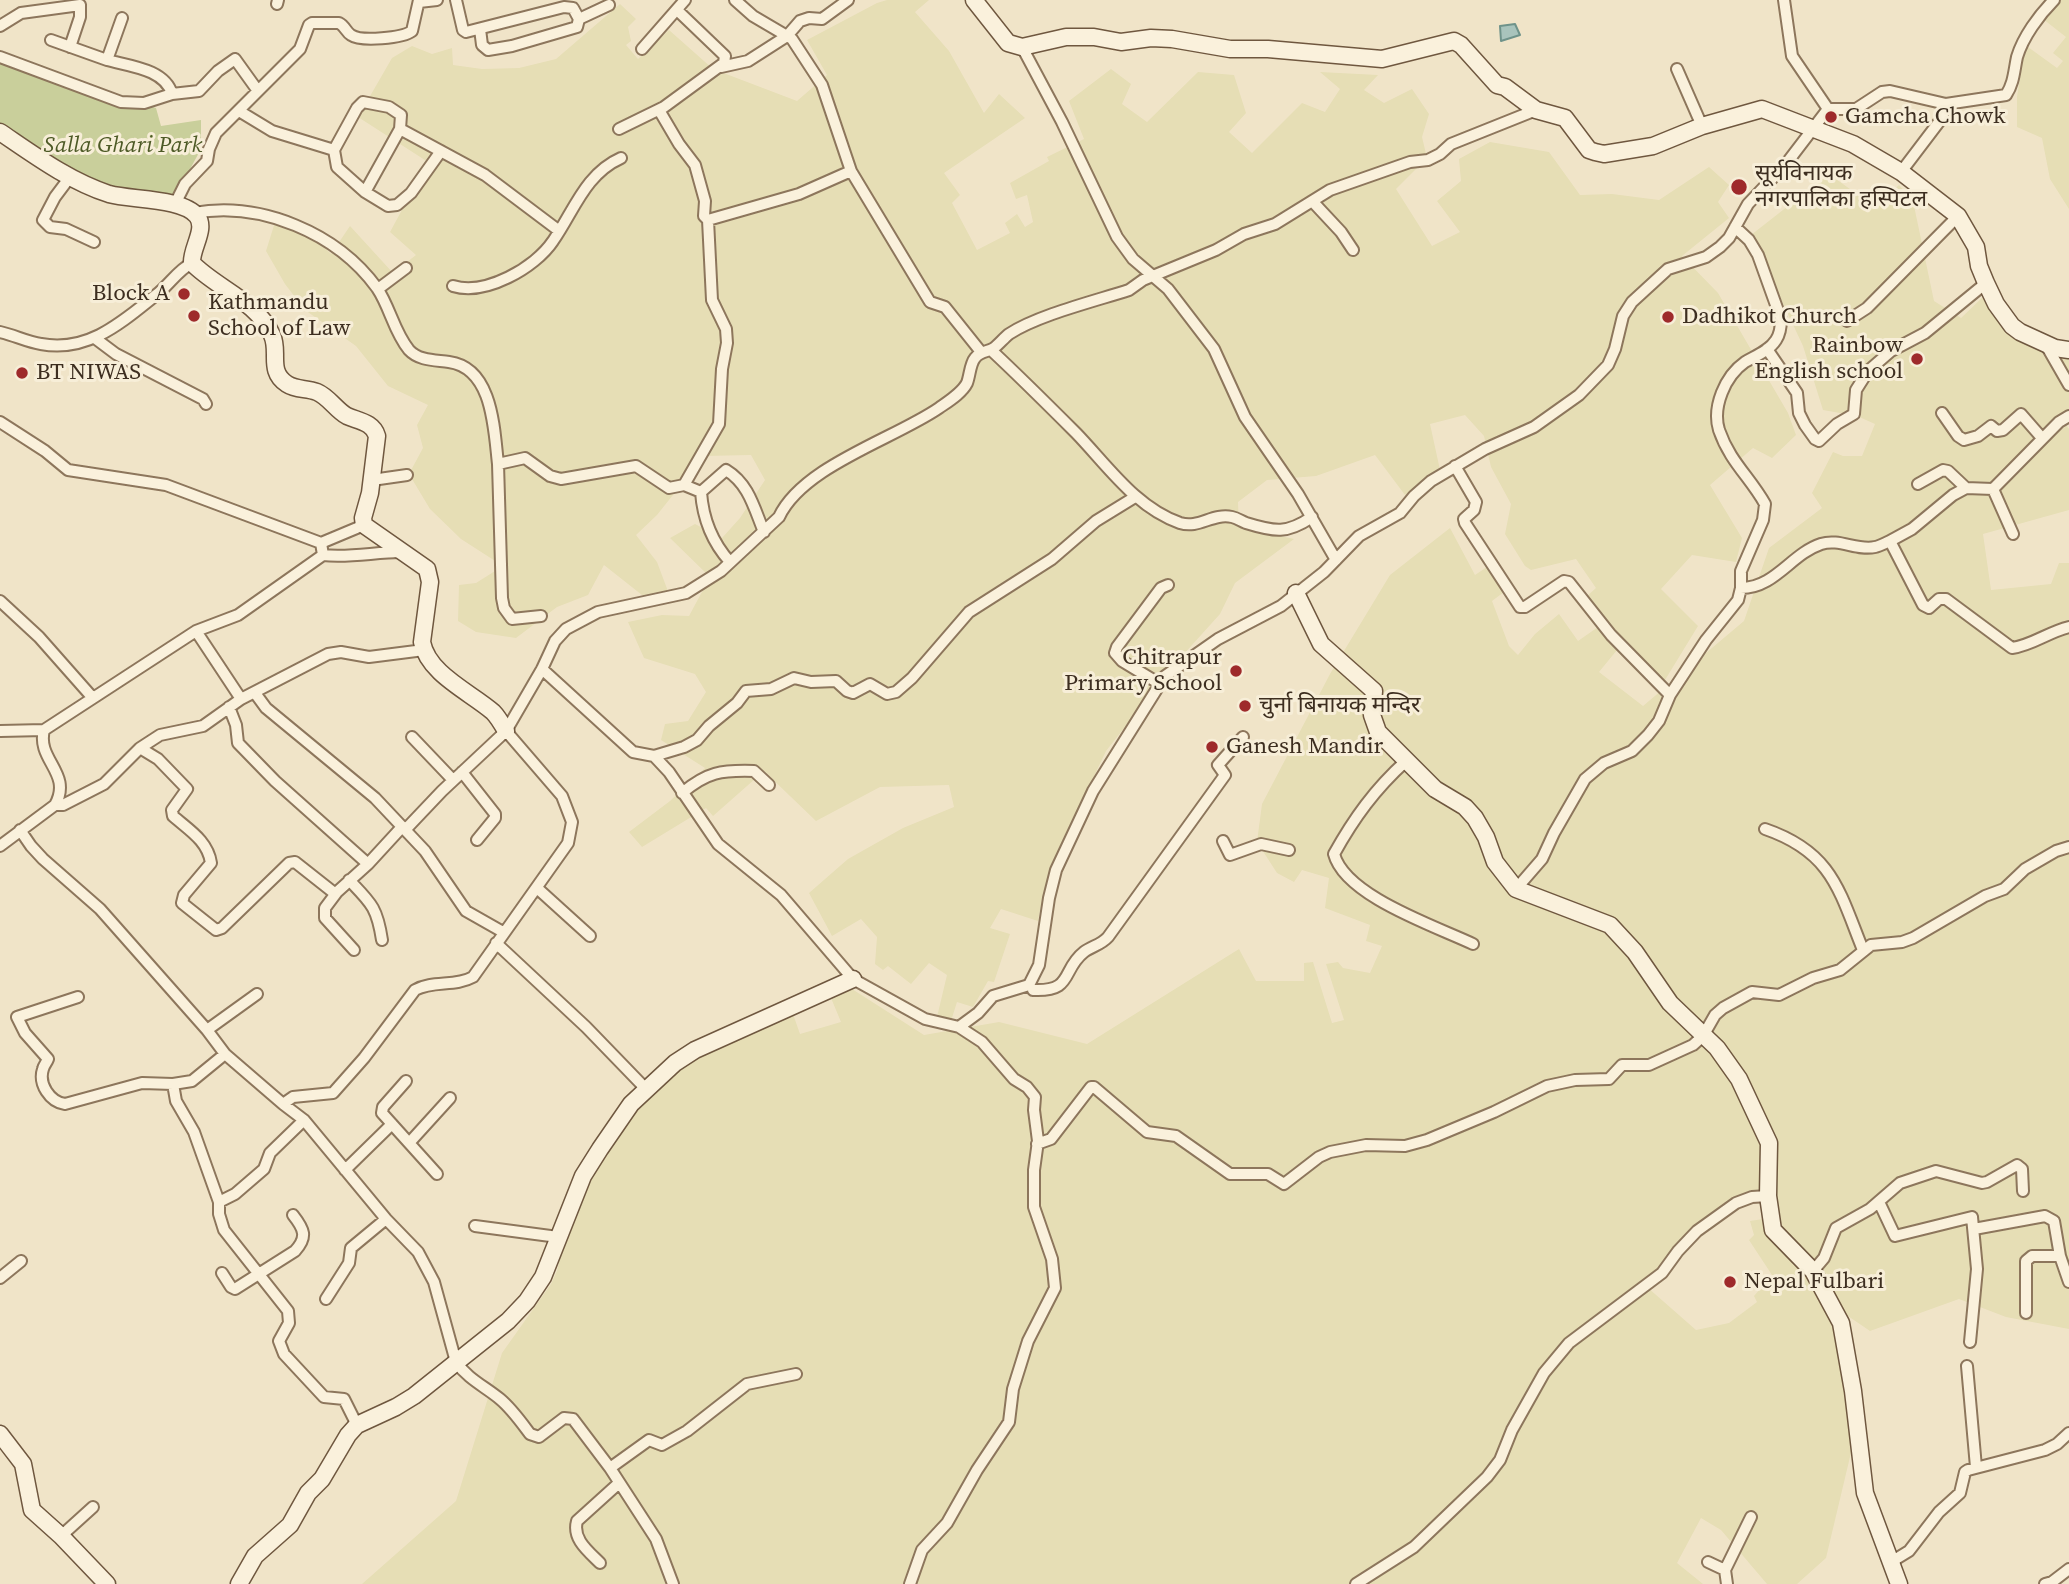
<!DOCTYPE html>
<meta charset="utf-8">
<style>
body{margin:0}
canvas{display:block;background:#f0e4c8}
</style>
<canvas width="2069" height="1584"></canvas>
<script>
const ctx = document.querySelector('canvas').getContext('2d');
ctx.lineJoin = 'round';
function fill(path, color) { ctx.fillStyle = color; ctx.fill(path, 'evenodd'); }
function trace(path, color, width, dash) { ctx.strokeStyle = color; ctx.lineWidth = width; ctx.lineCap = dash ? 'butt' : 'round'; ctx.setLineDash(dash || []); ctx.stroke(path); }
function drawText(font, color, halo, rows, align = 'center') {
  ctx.font = font + ' "Source Serif 4","Noto Sans Devanagari",serif'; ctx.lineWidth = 6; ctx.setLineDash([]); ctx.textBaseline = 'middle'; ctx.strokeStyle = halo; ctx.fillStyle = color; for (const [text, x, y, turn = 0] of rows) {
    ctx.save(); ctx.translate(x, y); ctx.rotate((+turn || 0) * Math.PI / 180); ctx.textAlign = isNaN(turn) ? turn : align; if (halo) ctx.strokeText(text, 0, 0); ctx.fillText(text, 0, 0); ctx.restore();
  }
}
fill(new Path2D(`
 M887 0H929L915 12 949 51 984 113 999 94 1025 118 944 173 960 195 952 203 977 250 1010 233 1005 223 1017 214 1025 227 1033 222 1027 195 1016 199 1010 183 1049 161 1047 157 1084 139 1069 101 1111 69 1131 84 1122 104 1147 122 1198 72 1234 75 1246 113 1229 132 1252 153 1302 103 1325 112 1340 89 1320 72 1378 75 1364 90 1384 103 1412 89 1429 114 1422 137 1427 158 1396 189 1432 246 1460 232 1437 201 1461 181 1459 159 1490 142 1549 152 1580 195 1612 194 1659 200 1709 167 1729 185 1718 202 1729 218 1682 256 1718 293 1788 413 1796 435 1772 458 1753 448 1710 485 1742 538 1736 562 1692 555 1661 589 1698 626 1665 680 1625 645 1586 597 1596 588 1576 559 1531 570 1525 566 1505 534 1511 504 1491 467 1484 436 1465 415 1430 424 1440 470 1405 495 1375 455 1316 476 1267 480 1238 502 1239 527 1294 539 1235 583 1220 614 1174 665 1106 751 1053 863 1043 894 1038 921 1001 909 990 928 1010 934 994 982 988 981 973 1007 957 1002 951 1021 937 1017 947 975 929 963 911 984 888 966 883 970 875 964 877 937 861 919 832 936 809 893 848 859 903 828 954 807 949 785 880 787 816 821 764 771 713 816 706 808 642 847 629 832 670 801 705 768 661 740 665 724 688 721 706 692 695 674 644 658 628 622 662 615 689 616 710 577 670 538 695 524 722 538 740 518 765 480 751 455 704 456 657 515 636 535 657 562 669 594 642 595 604 565 588 595 557 607 516 638 476 632 458 621 459 585 476 583 503 566 461 539 430 509 409 474 423 448 417 425 428 405 388 386 356 346 305 310 285 284 266 251 276 219 314 237 331 254 350 226 393 273 416 255 390 232 428 162 358 117 392 58 412 46 432 54 452 48 453 65 482 69 519 68 556 59 620 4 636 19 628 27 631 41 626 45 638 59 669 30 713 69 797 101 827 75 807 40 877 3Z
 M2061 0H2069V209L2050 179 2042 138 2017 127V97L2023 58 2028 47 2057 68 2063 61 2053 53 2066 37 2043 19Z
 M1829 174 1875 207 1899 185 1913 201 1934 301 1961 318 1984 296 2003 329 2020 340 2069 350V411L2045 444 2066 425 2069 429V510L1983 534 1991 590 2051 584 2059 563H2069V1329L2006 1317 1959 1299 1870 1331 1845 1314 1822 1273 1780 1232 1775 1203 1740 1196 1647 1287 1696 1330 1729 1323 1757 1302 1754 1296 1772 1275 1749 1240 1754 1235 1750 1221 1763 1219 1766 1235 1804 1272 1833 1323 1838 1340 1854 1440 1826 1558 1797 1584H1767L1721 1530 1701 1518 1677 1563 1703 1584H362L456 1501 502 1353 551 1284 557 1271 564 1239 584 1183 612 1139 642 1103 663 1086 685 1063 793 1014 800 1034 841 1022 831 998 852 989 924 1035 999 1022 1087 1044 1239 949 1256 981H1304V963L1313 962 1332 1023 1344 1020 1326 964 1338 962 1343 968 1370 973 1382 946 1366 941 1370 925 1325 908 1329 878 1302 870 1294 882 1277 873 1257 842 1262 804 1330 674 1390 575 1450 528 1475 575 1487 567 1504 592 1492 601 1509 646 1518 655 1535 634 1559 614 1578 641 1598 627 1617 650 1599 672 1643 706 1744 621 1769 548 1822 508 1812 493 1833 452 1843 456H1862L1875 424 1857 416 1823 410 1803 346 1751 235Z`), '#e6deb5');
fill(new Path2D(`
 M0 59 156 108 161 126 201 120V149L172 202 87 179 0 128Z`), '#c9cf9b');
const water = new Path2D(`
 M1515 24 1520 35 1501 41 1500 26Z`);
fill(water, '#a9c4bc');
trace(water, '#6f938a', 2);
const street = new Path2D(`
 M456 0 463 30 466 32 564 7 573 8 579 19 577 27 512 46 488 50 482 45 480 29
 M735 0 753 16 787 36 800 21 809 18 822 19 848 0
 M1784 0 1792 56 1828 109
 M419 2 437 0
 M277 4 278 0
 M122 18 107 60C129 66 165 69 172 94
 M579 19 609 5
 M0 26 21 13 80 5V17L70 47
 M51 40 107 60
 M1022 47 1062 122 1117 237 1133 259 1168 289 1214 349 1245 417 1298 494 1336 560
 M642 49 685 0
 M0 57 121 102 144 103 172 94 199 91 218 71 235 59 258 91
 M1677 69 1702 126
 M1828 109H1856L1882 92 1890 91 1946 104 2006 95C2014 83 2014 71 2017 57 2023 37 2039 15 2054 0
 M659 110 679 144 695 165 705 201 704 216 708 220 799 194 851 171 822 85 792 39 787 36 748 61 721 67
 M239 111 272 131 334 150 337 167 365 192 388 206 397 205 411 193 441 151
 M400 129 485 175 558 230
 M619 129 664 107 724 63 725 56 677 10
 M334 150 357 108 363 102 389 107 401 115 400 129 365 192
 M851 171 930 302 945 307 981 352
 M1901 172 1942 118 1946 104
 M70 177 55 197 43 220 50 227 66 229 94 242
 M1313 202 1341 232 1353 250
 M175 204 185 184 207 161 209 149 216 133 300 49 309 25 312 23H339C345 26 346 32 351 35 361 42 403 38 412 31L419 0
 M194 213C261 201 337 233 377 288 390 307 394 332 409 350 419 361 436 360 449 362 493 368 494 429 498 464L525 458 550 476 561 479 636 466 669 488 684 485 701 492
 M453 286C485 296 535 268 553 241 574 211 585 174 621 158
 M378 289 406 268
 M1847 321 1867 308 1958 216
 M0 332C14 335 27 342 41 344 88 353 122 322 156 295 169 285 178 270 192 263
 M96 339 116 354 203 399 206 404
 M2046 345 2069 385
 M1767 349 1797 393 1799 413 1805 425 1815 439 1819 441 1837 424 1854 414 1856 390 1868 371 1891 351 1925 333 1986 283
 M991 350C1020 377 1048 405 1076 433 1107 465 1136 508 1180 523 1199 529 1212 513 1232 517 1237 518 1241 521 1246 523 1275 532 1287 534 1312 517
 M1942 413 1958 436 1964 440 1978 436 1991 426 1997 431 2003 430 2021 414 2042 438
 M0 422 45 451 68 470 166 485 321 543 364 525
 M498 464 502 598 504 608 512 619 541 616
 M1455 466 1476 502 1474 510 1464 519 1465 523 1520 607H1525L1564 581 1569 582 1611 635 1670 695
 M372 480 407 475
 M1918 484 1943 470 1948 471 1966 488 1993 489 2059 422 2069 416
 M684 485 719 424 722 369 727 343 726 329 712 300 708 220
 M1966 488 1953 495 1912 529 1890 541 1923 605 1929 608 1939 599H1946L2012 648C2033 645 2048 632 2069 627
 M1993 489 2013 534
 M323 555C350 558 375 552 401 552
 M730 562C712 542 703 520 701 492L726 470C749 484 754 508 764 532
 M1741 588C1775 588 1791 554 1821 544 1839 538 1857 551 1875 547 1880 546 1885 543 1890 541
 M0 601 39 637 92 697
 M196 631 241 699
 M542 669 633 752 654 756 669 772 718 844 781 895 853 979 925 1019 959 1027 978 1013 993 996 1029 985 1039 965 1049 898 1056 870 1093 791 1165 676 1218 639 1281 606 1324 572 1359 536 1400 513 1414 496 1431 481 1485 449 1534 427 1579 395 1608 365 1615 349 1623 316 1632 302 1668 269 1706 257 1720 247 1729 238 1748 204 1786 164 1828 109
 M1160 684 1122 661 1115 653 1117 647 1161 588 1168 585
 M255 693 266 708 375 798 425 851 466 911 503 932
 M229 707 236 725 238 743 275 781 368 864 402 827
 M0 731 44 730
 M506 731 562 796 572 822 568 843 473 977C455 987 433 980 415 990L364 1058 333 1093 293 1097 283 1104 304 1120 386 1219 418 1252 434 1282 456 1362C468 1379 484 1386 500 1399 512 1409 521 1422 530 1434L539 1437 564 1418 573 1419 610 1468 656 1539 673 1584
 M412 737 453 780
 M140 748 158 759 187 789 172 810 173 816C189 830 208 841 211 863L184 895 182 903 216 930 222 928 289 863 295 862 333 892H337L368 864
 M654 756 684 747 697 740 709 726 737 703 746 691 771 689 794 678 811 682 836 681 847 691 853 693 870 684 887 694 896 692 912 678 969 612 1052 559 1096 521 1135 497
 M1406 761C1375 789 1354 818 1334 854 1345 896 1435 926 1473 944
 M462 772 495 814V818L477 840
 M682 793C707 772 721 770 754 771L769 785
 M55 805H63L104 784 140 748 160 735 203 726 241 699 328 654 341 652 369 657 424 650
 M1765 829C1832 852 1839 890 1863 950
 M20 830 31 846 43 859 100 909 207 1030 225 1054 283 1104
 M405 830 442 791 506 731 542 669 555 641 566 629 598 612 686 593 721 571 779 517C803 466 894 439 939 408 949 401 962 393 967 383 970 375 970 364 975 358 980 351 988 352 994 348 999 344 1004 338 1009 334 1038 315 1095 301 1129 290L1143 280 1216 250 1244 234 1275 224 1330 190 1410 162 1428 160 1440 154 1451 144 1536 110
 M1223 841 1230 855 1261 844 1289 850
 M0 846 55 805C73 773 36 760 44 730L196 631 238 615 323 555 321 543
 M349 880C371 903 377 907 382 940
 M537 888 590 936
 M1516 889 1542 859 1554 833 1585 779 1604 763 1632 751 1648 735 1659 721 1670 695 1706 640 1738 600 1741 588V571L1763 520 1765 504C1750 477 1730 462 1719 430 1712 407 1725 376 1745 362 1755 356 1769 351 1776 340 1780 334 1781 327 1781 319L1758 255 1749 240 1735 227
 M337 892 325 908V918L354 950
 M496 943 586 1027 646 1089
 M1033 990C1074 992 1061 970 1084 952 1092 946 1101 945 1108 937L1225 775 1218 765 1243 737
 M78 997 17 1017 25 1033 48 1059C47 1062 44 1065 43 1069 38 1084 50 1102 65 1104L142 1083 173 1084 192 1081 225 1054
 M207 1030 257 994
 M406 1081 383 1107 382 1113 437 1174
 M173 1084 176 1101 194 1132 219 1202
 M304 1120 270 1153 264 1169 235 1194 219 1202V1214L224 1230 288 1311 289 1323 279 1341 284 1354 324 1397 344 1399 357 1425
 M410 1142 450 1098
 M1037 1144 1051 1139 1091 1087H1094L1147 1132 1176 1136 1230 1174H1268L1284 1184 1319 1157 1330 1152 1366 1145 1405 1146 1427 1140 1494 1112 1547 1086 1575 1080 1609 1079 1622 1065H1649L1693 1045 1703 1036 1715 1015 1723 1008 1752 992 1779 995 1813 978 1840 970 1871 945 1902 942 1913 938 1985 896 2004 889 2025 869 2056 851 2069 847
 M345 1170 392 1124
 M1879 1202 1895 1236 1972 1217 1977 1269 1970 1342
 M475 1226 558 1237
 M1974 1229 2045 1216 2054 1221 2060 1256 2069 1282
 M1813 1271 1824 1258 1836 1228 1870 1209 1900 1183 1936 1171 1982 1183 1987 1182 2017 1165 2022 1169 2023 1191
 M222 1273 231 1287 235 1289 295 1251C308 1237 304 1229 293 1215
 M0 1278 21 1261
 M326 1299 349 1263 351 1248 386 1219
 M2026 1313V1261L2032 1256H2060
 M1967 1366 1976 1467
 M610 1468 649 1440 662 1445 687 1431 747 1384 796 1374
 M61 1536 93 1507
 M1708 1562 1725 1570 1727 1584
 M1891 1562 1909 1551 1939 1512 1960 1493 1965 1472 1968 1470 2045 1450 2057 1444 2069 1433
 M600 1563C588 1551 572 1539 577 1521L619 1483
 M1725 1570 1751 1517
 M910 1584 922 1550 947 1523 977 1470 1009 1422 1013 1389 1028 1341 1055 1288 1052 1259 1034 1207V1170L1038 1141 1034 1110 1035 1097 1027 1087 1014 1079 982 1042 959 1027
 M1356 1584 1414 1547 1487 1477 1500 1460 1512 1430 1544 1373 1569 1343 1662 1273 1678 1251 1697 1231 1736 1203 1752 1197 1768 1196
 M2045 1584 2052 1582 2069 1569`);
const secondary = new Path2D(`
 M974 0 1008 43 1022 47 1066 37H1094L1121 42 1151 38 1172 39 1230 49H1268L1382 59 1454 41 1461 45 1497 85 1505 87 1536 110 1565 118 1589 150 1595 152 1604 154 1653 146 1702 126 1762 109 1853 144 1901 172 1958 216 1976 247 1979 266 1986 283 1996 304 2012 326 2020 332 2055 348 2069 350
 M0 132C34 155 69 181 109 194 131 200 183 198 197 216 207 229 191 248 192 263 216 288 257 301 272 335 280 352 267 371 287 384 296 390 307 388 317 392 329 397 336 410 347 416 358 421 373 422 377 436L370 493 363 518 364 525 427 569 430 582 422 642C428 674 470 692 493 712 498 717 502 724 506 731
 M1296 593 1321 644 1374 691 1372 715 1378 732 1435 789 1465 807 1475 818 1486 837 1495 862 1516 889 1610 925 1635 952 1670 1003 1717 1048 1739 1079 1769 1143 1768 1196 1773 1230 1813 1271 1841 1323 1853 1391 1865 1493 1899 1584
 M0 1434 23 1464 32 1510 61 1536 107 1584
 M239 1584 255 1556 290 1525 308 1493 322 1479 348 1435 357 1425 396 1407 414 1396 508 1321 527 1301 543 1277 583 1176 600 1149 631 1104 675 1063 695 1050 853 979`);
trace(street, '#8d765c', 14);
trace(secondary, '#6f573f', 19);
trace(street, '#faf1dc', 10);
trace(secondary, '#faf1dc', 16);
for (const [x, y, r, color] of [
 [1831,117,7,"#9e2a2b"],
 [1739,187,9,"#9e2a2b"],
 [184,294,7,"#9e2a2b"],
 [194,316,7,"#9e2a2b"],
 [1668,317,7,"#9e2a2b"],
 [1917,359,7,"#9e2a2b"],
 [22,373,7,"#9e2a2b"],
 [1236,671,7,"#9e2a2b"],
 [1245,706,7,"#9e2a2b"],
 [1212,747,7,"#9e2a2b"],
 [1730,1282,7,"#9e2a2b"]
]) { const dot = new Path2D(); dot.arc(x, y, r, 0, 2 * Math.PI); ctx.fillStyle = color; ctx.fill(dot); trace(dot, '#f7eed8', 2.5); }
drawText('23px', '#3d2e20', '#f7eed8', [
 ["Gamcha Chowk",1845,117],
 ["सूर्यविनायक",1755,174],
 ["नगरपालिका हस्पिटल",1755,200],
 ["Block A",170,294,"right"],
 ["Kathmandu",208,303],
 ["School of Law",208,329],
 ["Dadhikot Church",1682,317],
 ["Rainbow",1903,346,"right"],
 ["English school",1903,372,"right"],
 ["BT NIWAS",36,373],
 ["Chitrapur",1222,658,"right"],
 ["Primary School",1222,684,"right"],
 ["चुर्ना बिनायक मन्दिर",1259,706],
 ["Ganesh Mandir",1226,747],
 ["Nepal Fulbari",1744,1282]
], 'left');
drawText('italic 23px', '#4d5a26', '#f7eed8', [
 ["Salla Ghari Park",123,146]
]);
</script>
